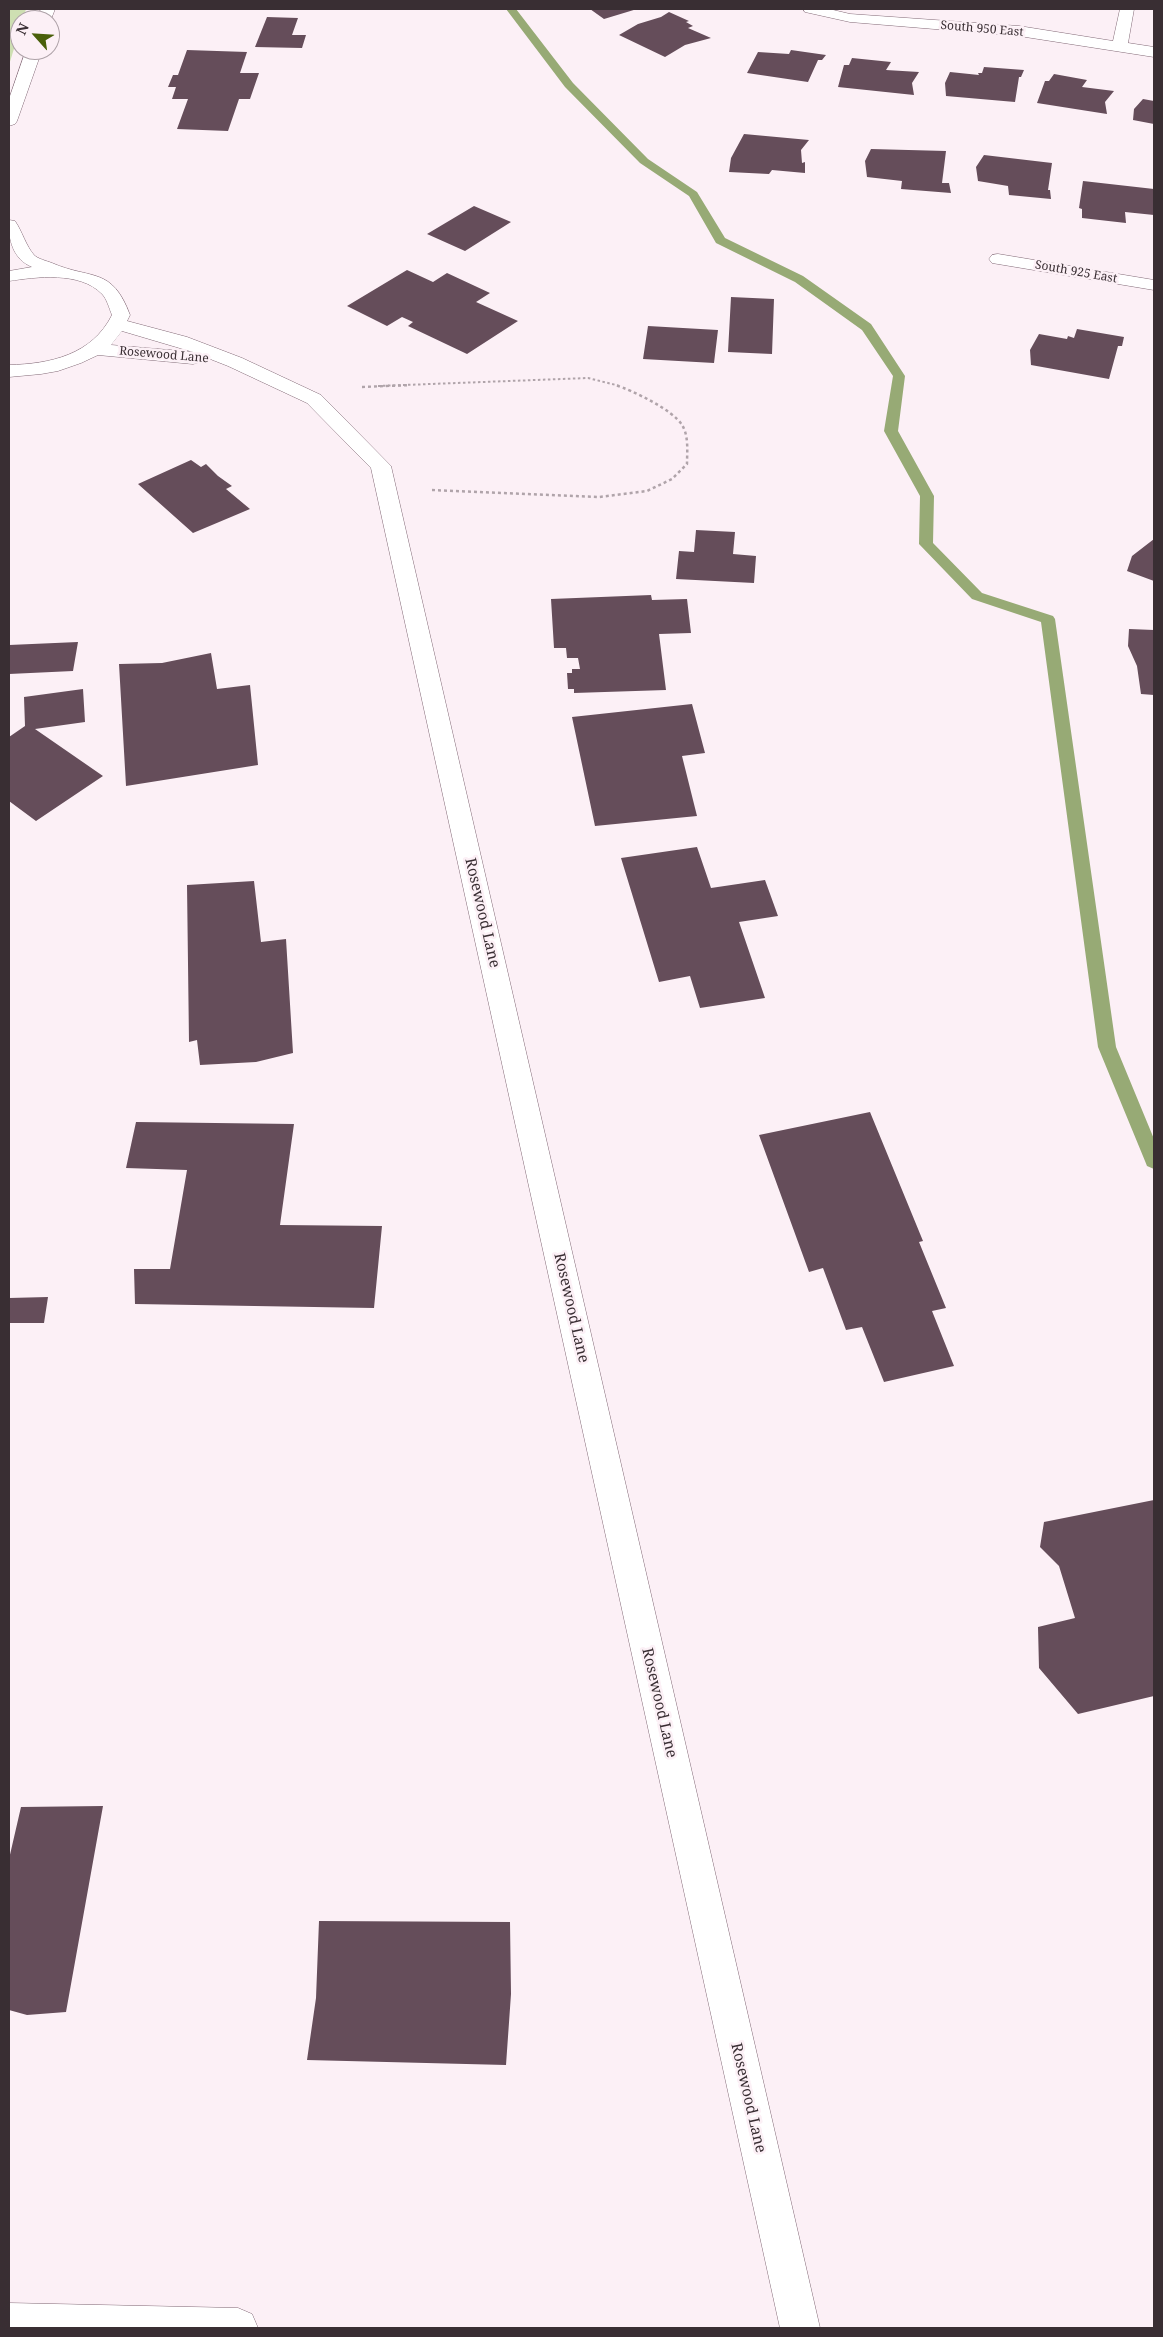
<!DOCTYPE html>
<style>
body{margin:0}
#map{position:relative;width:1163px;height:2337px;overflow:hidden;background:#fcf0f6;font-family:"Noto Serif",serif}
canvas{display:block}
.frame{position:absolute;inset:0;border:10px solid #392e33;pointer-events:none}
.north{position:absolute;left:10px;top:10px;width:50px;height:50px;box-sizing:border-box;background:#fcf0f6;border:1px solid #aea2a8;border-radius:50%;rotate:296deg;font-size:14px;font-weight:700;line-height:20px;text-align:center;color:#392e33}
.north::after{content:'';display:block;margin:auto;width:18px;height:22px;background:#4a600b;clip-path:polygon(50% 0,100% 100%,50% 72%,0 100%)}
</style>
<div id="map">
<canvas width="1163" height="2337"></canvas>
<div class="frame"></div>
<div class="north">N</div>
</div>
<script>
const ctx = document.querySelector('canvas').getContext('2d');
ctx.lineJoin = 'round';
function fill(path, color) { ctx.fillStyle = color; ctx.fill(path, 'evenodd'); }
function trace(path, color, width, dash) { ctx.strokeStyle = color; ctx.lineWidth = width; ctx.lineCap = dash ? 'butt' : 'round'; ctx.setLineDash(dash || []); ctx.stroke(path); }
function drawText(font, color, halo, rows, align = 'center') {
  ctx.font = font + ' "Noto Serif",serif'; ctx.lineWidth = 5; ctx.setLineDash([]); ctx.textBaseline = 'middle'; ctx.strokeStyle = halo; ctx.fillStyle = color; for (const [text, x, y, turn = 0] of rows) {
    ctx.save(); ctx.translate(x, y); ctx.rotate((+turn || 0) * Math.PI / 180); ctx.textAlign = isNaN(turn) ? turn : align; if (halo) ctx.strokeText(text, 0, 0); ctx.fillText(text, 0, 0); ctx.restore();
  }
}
fill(new Path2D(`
 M9 9H26L23 20H20V29L9 65Z`), '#cedfb2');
fill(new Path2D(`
 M506 9H516L573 83 648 159 697 192 725 238 803 276 871 324 905 376 898 431 934 496 933 543 982 593 1053 616 1055 619 1116 1047 1154 1139V1169L1147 1166 1145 1161 1098 1047 1041 622 972 599 919 544 920 496 884 431 893 376 862 330 795 282 716 243 689 196 640 163 565 87Z`), '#97aa75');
fill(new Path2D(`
 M590 9H637L604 19Z
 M669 12 689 21 686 22 693 26 688 28 711 38 685 45 665 57 619 35 638 24 661 17Z
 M267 17 298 18 292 35H306L302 48 255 47Z
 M187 50 247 52 240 73H259L250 99H239L228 131 177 129 188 99H172L176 87H168L173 75H178Z
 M791 50 826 55 822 60H818L808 82 747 73 758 52 789 54Z
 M852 58 891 62 886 70 919 72 912 83 914 95 838 87 844 65H849Z
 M984 67 1024 70 1021 77H1019L1015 102 946 96 945 83 950 72 979 75 978 73H982Z
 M1054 74 1087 80 1082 87 1114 91 1105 102 1107 114 1037 103 1045 81H1049Z
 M1143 99 1154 101V124L1133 120 1134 109Z
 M744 134 809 140 801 150 802 163 805 162V173L772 170 769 174 729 172 731 158Z
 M871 149 946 151 942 183H949L951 193 901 189 902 181 867 177 865 161Z
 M984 155 1052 163 1048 190H1050L1051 199 1009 195 1008 186 978 181 976 167Z
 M1083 181 1154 189V215L1125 212 1126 223 1082 218V209L1079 208Z
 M474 206 511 222 465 251 427 234Z
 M407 270 433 282 447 273 490 293 476 302 518 321 467 354 408 326 413 322 402 317 387 326 347 306Z
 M731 297 774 299 772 354 728 352Z
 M648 326 718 330 714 363 643 359Z
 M1077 329 1124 337 1122 346H1118L1109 379 1031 365 1030 350 1039 334 1067 339 1068 336 1074 338Z
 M191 460 201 467 206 464 218 476 232 486 226 489 250 509 193 533 138 484Z
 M696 530 735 532 733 554 756 556 754 583 676 579 679 551 694 552Z
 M1154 539V581L1127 571 1132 556Z
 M651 595 652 600 687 599 691 633 659 634 666 690 574 693V689H568L567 673H572V669H580L578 658H567L566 648H554L551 599Z
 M1129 629 1154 630V695L1141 694 1137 666 1128 646Z
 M78 642 73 671 9 674V645Z
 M211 653 217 689 250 685 258 765 126 786 119 664 162 663Z
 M83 689 85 722 35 729 103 776 36 821 9 801V737L25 726 24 697Z
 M692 704 705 753 682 756 697 816 595 826 572 717Z
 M697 847 711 888 765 880 778 916 739 922 765 998 700 1008 690 976 659 982 621 858Z
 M254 881 261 942 286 939 293 1053 256 1062 200 1065 197 1040 189 1042 187 885Z
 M870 1112 923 1241 919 1242 946 1308 932 1311 954 1366 884 1382 862 1327 846 1330 823 1268 809 1272 759 1135Z
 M136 1122 294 1124 280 1225 382 1226 374 1308 135 1304 134 1269H170L187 1170 126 1168Z
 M48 1297 44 1323H9V1298Z
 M1154 1500V1696L1078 1714 1039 1668 1038 1627 1075 1618 1059 1566 1040 1547 1044 1522Z
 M103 1806 66 2012 27 2015 9 2010V1859L21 1807Z
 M319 1921 510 1922 511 1994 506 2065 307 2060 316 1998Z`), '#654d5a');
const street = new Path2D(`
 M803 9H829L850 14 1019 26 1113 41 1120 9H1134L1128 43 1154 47V57L1019 36 850 22 805 12Z
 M998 254 1154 280V290L992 263 989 259 992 255Z
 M9 2303 238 2308 252 2314 258 2328H9Z`);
const secondary = new Path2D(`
 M41 9H55L50 22V20H37Z
 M26 50H42L17 121 15 124 9 126V99Z
 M9 220 15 221C22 231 26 246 34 255 38 259 47 261 52 263 91 280 112 266 130 315L127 321 187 337 242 358 321 395 391 466 820 2328H780L371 468 307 403 228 366 200 355 202 358 200 362 193 364 98 355 81 363 58 371 41 374 9 377V365C50 364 92 355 112 315 109 308 107 299 102 294 80 271 36 277 9 281V271L32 267C13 259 8 240 9 220ZM122 331 193 352 111 345Z`);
trace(street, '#826976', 1);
trace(secondary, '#826976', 1);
trace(new Path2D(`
 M378 386 588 378 620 386`), '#b0a4aa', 2, [2.5, 2.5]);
trace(new Path2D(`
 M362 387 410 385
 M432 490 599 497 647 491 672 479 687 464C687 452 689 436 682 425 673 410 632 390 615 385`), '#b0a4aa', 2.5, [3, 3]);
fill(street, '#fff');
fill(secondary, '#fff');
drawText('12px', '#392e33', '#fcf0f6', [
 ["South 950 East",982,29,5],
 ["South 925 East",1076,272,10],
 ["Rosewood Lane",164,355,5]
]);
drawText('15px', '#392e33', '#fcf0f6', [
 ["Rosewood Lane",482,913,77],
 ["Rosewood Lane",571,1308,77],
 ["Rosewood Lane",659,1703,77],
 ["Rosewood Lane",748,2098,77]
]);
</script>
